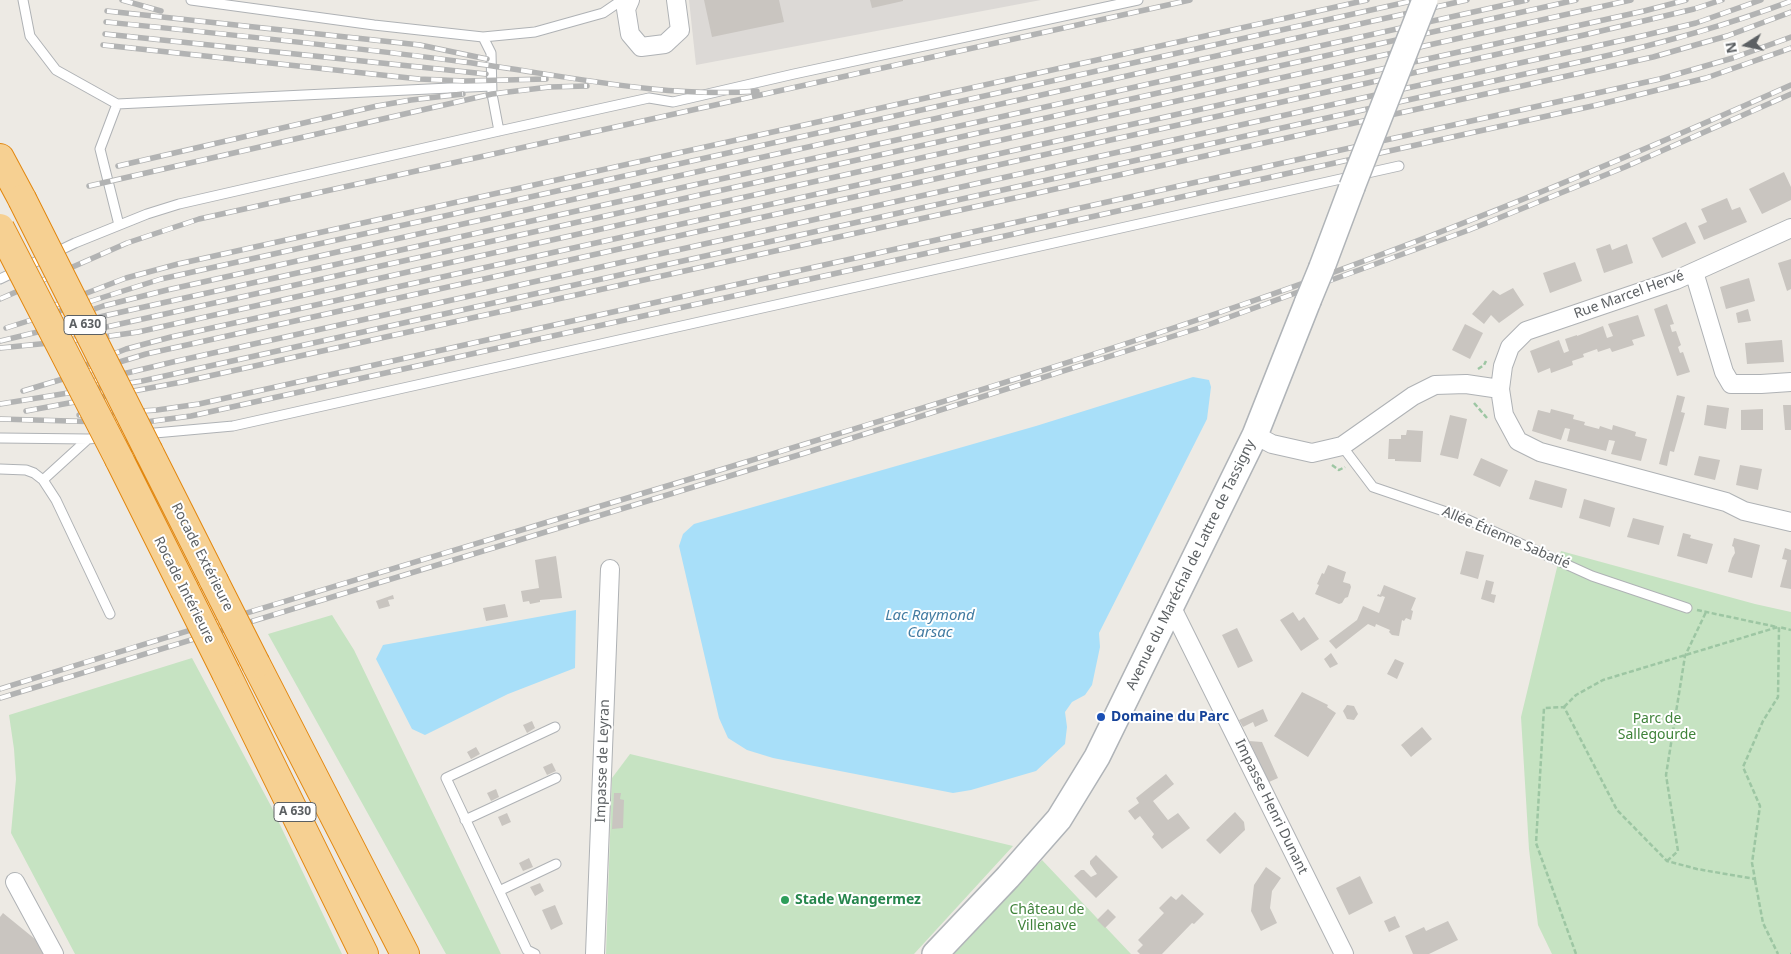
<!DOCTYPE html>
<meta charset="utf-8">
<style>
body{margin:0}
#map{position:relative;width:1791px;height:954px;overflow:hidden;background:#edeae4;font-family:"Noto Sans",sans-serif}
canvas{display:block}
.north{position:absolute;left:1721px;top:20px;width:50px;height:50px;-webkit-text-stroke:4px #fff;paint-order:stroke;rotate:260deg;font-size:14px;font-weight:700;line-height:20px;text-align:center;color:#5c6063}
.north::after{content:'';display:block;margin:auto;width:18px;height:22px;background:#5c6063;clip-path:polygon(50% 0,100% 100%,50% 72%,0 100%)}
</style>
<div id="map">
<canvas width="1791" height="954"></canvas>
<div class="north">N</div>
</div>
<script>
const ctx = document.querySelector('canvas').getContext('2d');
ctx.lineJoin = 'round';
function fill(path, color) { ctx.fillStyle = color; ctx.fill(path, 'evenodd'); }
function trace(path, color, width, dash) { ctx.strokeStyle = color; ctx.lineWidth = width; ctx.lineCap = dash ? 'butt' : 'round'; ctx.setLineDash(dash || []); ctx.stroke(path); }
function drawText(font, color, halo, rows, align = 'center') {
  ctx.font = font + ' "Noto Sans",sans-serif'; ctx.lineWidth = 4; ctx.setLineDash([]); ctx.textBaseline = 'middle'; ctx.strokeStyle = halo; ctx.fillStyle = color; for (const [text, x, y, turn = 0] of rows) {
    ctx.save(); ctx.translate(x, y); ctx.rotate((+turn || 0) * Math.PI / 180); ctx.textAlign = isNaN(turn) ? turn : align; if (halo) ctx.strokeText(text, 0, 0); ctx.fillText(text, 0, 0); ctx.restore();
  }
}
fill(new Path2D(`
 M689 0H1041L696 65Z`), '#dcd9d6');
fill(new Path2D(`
 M1561 551 1755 604 1791 612V954H1552L1538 925 1529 849 1521 717Z
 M332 615 354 650 501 954H446L268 634Z
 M192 658 271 806 342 954H75L11 833 16 779 14 749 9 715Z
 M630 754 1013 846 914 954H606L612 778Z
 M1042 860 1131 954H954Z`), '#c6e3c2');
fill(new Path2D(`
 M1193 377 1209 380 1211 387 1207 419 1099 633 1100 647 1092 685 1085 695 1072 702 1065 712 1067 727 1065 744 1036 771 971 790 953 793 773 758 747 750 728 738 719 718 679 546 683 534 694 524 1036 426Z
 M576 610 575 668 508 694 425 735 412 729 376 659 383 645Z`), '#a8dff9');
fill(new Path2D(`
 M704 0H779L784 22 712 37Z
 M870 0H903V1L872 8Z
 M1784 172 1791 187V200L1762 214 1749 189Z
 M1727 198 1732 210 1740 207 1747 222 1704 240 1698 226 1707 222 1701 209Z
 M1686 222 1696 243 1662 258 1652 238Z
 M1610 244 1612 250 1627 244 1633 263 1604 273 1596 249Z
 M1791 259V289L1787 291 1778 263Z
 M1575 262 1582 281 1550 293 1543 273Z
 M1749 278 1755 301 1726 309 1720 287Z
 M1513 288 1524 305 1499 323 1491 315 1484 324 1472 314 1493 290 1500 295Z
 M1667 304 1674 324 1670 325 1672 332 1676 331 1681 345 1678 347 1680 353 1683 352 1690 372 1677 376 1654 309Z
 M1748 309 1751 321 1738 323 1736 313Z
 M1638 315 1645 336 1632 340 1634 345 1612 352 1610 348 1598 352 1597 349 1583 354 1584 357 1572 361 1573 365 1551 373 1550 368 1538 373 1530 351 1559 340 1564 353 1569 351 1565 339 1577 335V336L1603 326 1607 338 1613 336 1608 324Z
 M1465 324 1483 333 1470 359 1452 350Z
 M1782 340 1784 362 1747 364 1745 343Z
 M1677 395 1685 397 1681 412 1685 413 1674 452 1670 451 1667 466 1659 464Z
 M1707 405 1729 408 1726 429 1704 425Z
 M1783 405H1791V430H1785Z
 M1551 409 1574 415 1573 419 1585 422 1584 425 1599 429 1600 426 1612 430 1613 425 1636 432 1635 436 1647 439 1641 461 1611 454 1615 441 1609 440 1606 451 1567 441 1570 429 1565 428 1561 440 1532 431 1538 410 1550 413Z
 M1763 409V430H1741V410Z
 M1450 415 1467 419 1458 459 1440 455Z
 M1407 430 1423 431 1421 462 1395 461V459H1388L1389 439H1401V435H1406Z
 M1699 456 1720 460 1715 480 1694 475Z
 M1481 458 1508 470 1500 487 1473 475Z
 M1740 465 1762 469 1758 490 1736 485Z
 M1535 480 1567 489 1562 508 1529 499Z
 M1584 499 1615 508 1610 527 1579 518Z
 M1633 518 1664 526 1659 545 1627 537Z
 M1683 533 1691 535 1690 538 1713 544 1707 564 1677 556Z
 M1734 538 1760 545 1752 578 1728 572 1732 558 1735 553 1734 547 1732 546Z
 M1785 548 1791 550V589L1780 587 1787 560 1782 559Z
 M1466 551 1484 555 1478 579 1460 574Z
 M556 556 562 598 540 600V602L530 604 529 601 523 602 521 591 539 588 535 560Z
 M1328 565 1346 572 1343 582 1350 584 1351 587 1348 597 1345 598 1342 603 1339 604 1315 594 1319 585 1317 584 1322 573 1324 574Z
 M1486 580 1494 582 1491 594 1496 595 1494 603 1481 599Z
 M1384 585 1416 598 1411 610 1413 611 1411 620 1406 618 1404 621 1402 620 1399 636 1392 635 1389 632 1390 630 1376 624 1375 627 1368 624 1336 649 1329 641 1357 620 1363 606 1379 613 1385 597 1382 596 1381 597 1377 596 1378 594 1380 595Z
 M393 595 394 599 388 600 390 606 379 609 376 601Z
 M505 604 508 617 486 621 483 608Z
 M1293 612 1299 621 1304 617 1319 639 1301 651 1280 620Z
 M1237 628 1253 661 1238 668 1222 635Z
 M1331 653 1338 664 1330 668 1324 659Z
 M1395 659 1404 663 1397 679 1387 674Z
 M1302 692 1328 705 1327 707 1336 713 1308 757 1274 736Z
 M1347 705 1354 706 1358 714 1354 720 1347 719 1343 711Z
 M1263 709 1268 721 1255 727 1253 722 1243 727 1239 720Z
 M532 721 535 728 527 733 523 725Z
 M1422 727 1432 739 1411 757 1401 745Z
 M1249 741 1262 742 1278 778 1269 782Z
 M476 747 480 754 471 759 467 752Z
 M552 763 556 771 547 775 543 767Z
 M1166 774 1174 784 1153 801 1168 820 1178 813 1190 828 1162 849 1152 837 1154 834 1140 816 1135 820 1128 811 1139 803 1136 798Z
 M496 789 499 797 491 801 487 793Z
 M614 793H621L620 799 624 800 623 828 612 829Z
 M1235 812 1244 822 1245 830 1220 854 1206 840Z
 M507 813 511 822 502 826 498 817Z
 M1096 855 1118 877 1096 898 1074 876 1081 870H1084L1091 877 1097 874 1090 864V861Z
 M529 858 533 867 523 871 519 863Z
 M1266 867 1281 878 1272 891 1270 908 1277 923 1261 931 1251 911 1254 885Z
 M1360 876 1373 903 1349 915 1336 888Z
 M540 883 544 891 535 896 530 887Z
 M1182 894 1204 914 1194 924 1192 923 1162 954H1140L1137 951 1143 945 1138 940 1164 913 1159 908 1171 896 1176 900Z
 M555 905 563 924 551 930 542 910Z
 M1108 909 1116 917 1105 928 1097 920Z
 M3 913 46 948 49 954H0V917Z
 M1395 916 1400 927 1389 932 1384 921Z
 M1448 921 1458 940 1429 954H1413L1405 936 1424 927 1426 931Z`), '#c9c5c0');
const lane = new Path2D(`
 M23 0 30 36 56 70 117 104 491 86
 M191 0 374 25 483 37 535 32 603 13 622 0
 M483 37 491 53 492 94 499 131
 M117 104 100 149 119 225
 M0 279 75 243 147 214 179 204 499 131 649 98 673 102 794 74 1138 0
 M0 438 88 439 233 426 1399 166
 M1342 446 1373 487 1464 518 1592 576 1687 608
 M0 469 26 470 34 473 43 480 56 500 110 614
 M43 480 88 439
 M465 820 556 778
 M499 891 556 864
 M535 954 527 950 446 778 555 727`);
const street = new Path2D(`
 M630 0 626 9 630 34 641 47 665 44 680 30 676 0
 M1791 228 1676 280 1526 331 1510 347 1503 366 1500 389 1504 415 1518 441 1540 452 1726 502 1744 511 1791 522
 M1694 272 1724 372 1731 384H1761L1791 382
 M1255 435 1272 444 1312 453 1342 446 1413 396 1435 385 1466 384 1500 389
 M1171 606 1344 954
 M15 882 54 954
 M595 954 610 569`);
const secondary = new Path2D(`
 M1322 267 1352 187
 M935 954 1008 877 1059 819 1097 757 1255 435 1308 301`);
const highway = new Path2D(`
 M0 158 22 199
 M149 452 214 581
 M119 459 184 589
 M256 664 405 954
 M226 673 364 954`);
trace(lane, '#afb2b5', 11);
trace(street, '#afb2b5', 20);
trace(secondary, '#b0b4b8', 28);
trace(highway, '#e2870f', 30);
trace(new Path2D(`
 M1478 369 1484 365 1486 361
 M1474 403 1487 418
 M1332 465 1339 470 1345 467
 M1697 610 1777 627
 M1564 707 1576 695 1603 680 1778 627
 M1667 861 1678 851 1666 775 1685 656 1706 612
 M1755 880 1763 923 1778 954
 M1576 954 1536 843 1544 708 1564 707 1617 810 1667 861 1697 869 1755 879 1752 863 1760 806 1743 767 1763 721 1778 697 1779 627 1791 630
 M1790 954H1791`), '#9dc6a3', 2.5, [5, 2.5]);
trace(lane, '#fff', 9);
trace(street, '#fff', 18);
trace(secondary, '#fff', 25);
trace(highway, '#f6d092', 28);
const rail = new Path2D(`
 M122 0 161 11
 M107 11 420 45 487 59
 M106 22C225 34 345 46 464 62 558 74 663 99 757 91
 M105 34 486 74
 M103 45 419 79 465 81 546 79
 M118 166 377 106 411 100 463 94
 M89 186 492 94 549 87 587 86
 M0 299 127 243 199 219 1190 0
 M53 306 126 278 178 264 1367 0
 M63 320 103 306 167 290 1467 0
 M6 328 161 279 1416 0
 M66 336 1576 0
 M0 341 108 315 1527 0
 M0 348 89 339 138 332 1631 0
 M68 372 126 349 171 337 1644 11 1686 0
 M68 387 177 361 1646 35 1696 23 1761 0
 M23 391 146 354 1584 35 1694 9 1722 0
 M0 404 142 381 1588 60C1659 44 1723 27 1791 1
 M26 411 182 382 1653 57 1727 36 1791 12
 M79 415 157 410 199 404 1660 79 1733 58 1791 37
 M0 419 138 423 191 416 1597 105 1706 78 1791 48
 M0 689C248 611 497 538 746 462 912 411 1079 361 1244 304 1430 240 1612 165 1791 85
 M0 698 805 453 1202 327 1469 230 1625 167 1791 94`);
trace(rail, '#b2b3b3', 5.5);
trace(rail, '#fff', 4, [11]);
const secondaryBridge = new Path2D(`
 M1352 187 1425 0
 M1308 301 1322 267`);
const highwayBridge = new Path2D(`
 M22 199 149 452
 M0 228 119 459
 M214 581 256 664
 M184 589 226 673`);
trace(secondaryBridge, '#b0b4b8', 28, []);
trace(highwayBridge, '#e2870f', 30, []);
trace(secondaryBridge, '#fff', 25);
trace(highwayBridge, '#f6d092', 28);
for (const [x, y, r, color] of [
 [1101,717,5,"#1a4fb4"],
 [785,900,5,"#2e9e5b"]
]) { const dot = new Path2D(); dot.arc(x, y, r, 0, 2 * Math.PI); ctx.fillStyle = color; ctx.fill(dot); trace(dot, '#fff', 2); }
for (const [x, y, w] of [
 [85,325,42],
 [295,812,42]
]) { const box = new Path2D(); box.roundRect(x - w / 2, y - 9.5, w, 19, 4); ctx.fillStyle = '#fff'; ctx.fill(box); trace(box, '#5c6063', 1); }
drawText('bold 12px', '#5c6063', null, [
 ["A 630",85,325],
 ["A 630",295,812]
]);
drawText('14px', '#5c6063', '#fff', [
 ["Rue Marcel Hervé",1629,295,-20],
 ["Allée Étienne Sabatié",1506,538,23],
 ["Rocade Extérieure",202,557,63],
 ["Avenue du Maréchal de Lattre de Tassigny",1191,565,-64],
 ["Rocade Intérieure",184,590,63],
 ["Impasse de Leyran",603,761,-88],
 ["Impasse Henri Dunant",1271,807,64]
]);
drawText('bold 14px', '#164399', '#fff', [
 ["Domaine du Parc",1111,717]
], 'left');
drawText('14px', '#40833b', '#fff', [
 ["Parc de",1657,719],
 ["Sallegourde",1657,735],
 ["Château de",1047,910],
 ["Villenave",1047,926]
]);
drawText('bold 14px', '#27864d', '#fff', [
 ["Stade Wangermez",795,900]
], 'left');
drawText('italic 15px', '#437ca2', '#fff', [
 ["Lac Raymond",930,616],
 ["Carsac",930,633]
]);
</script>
